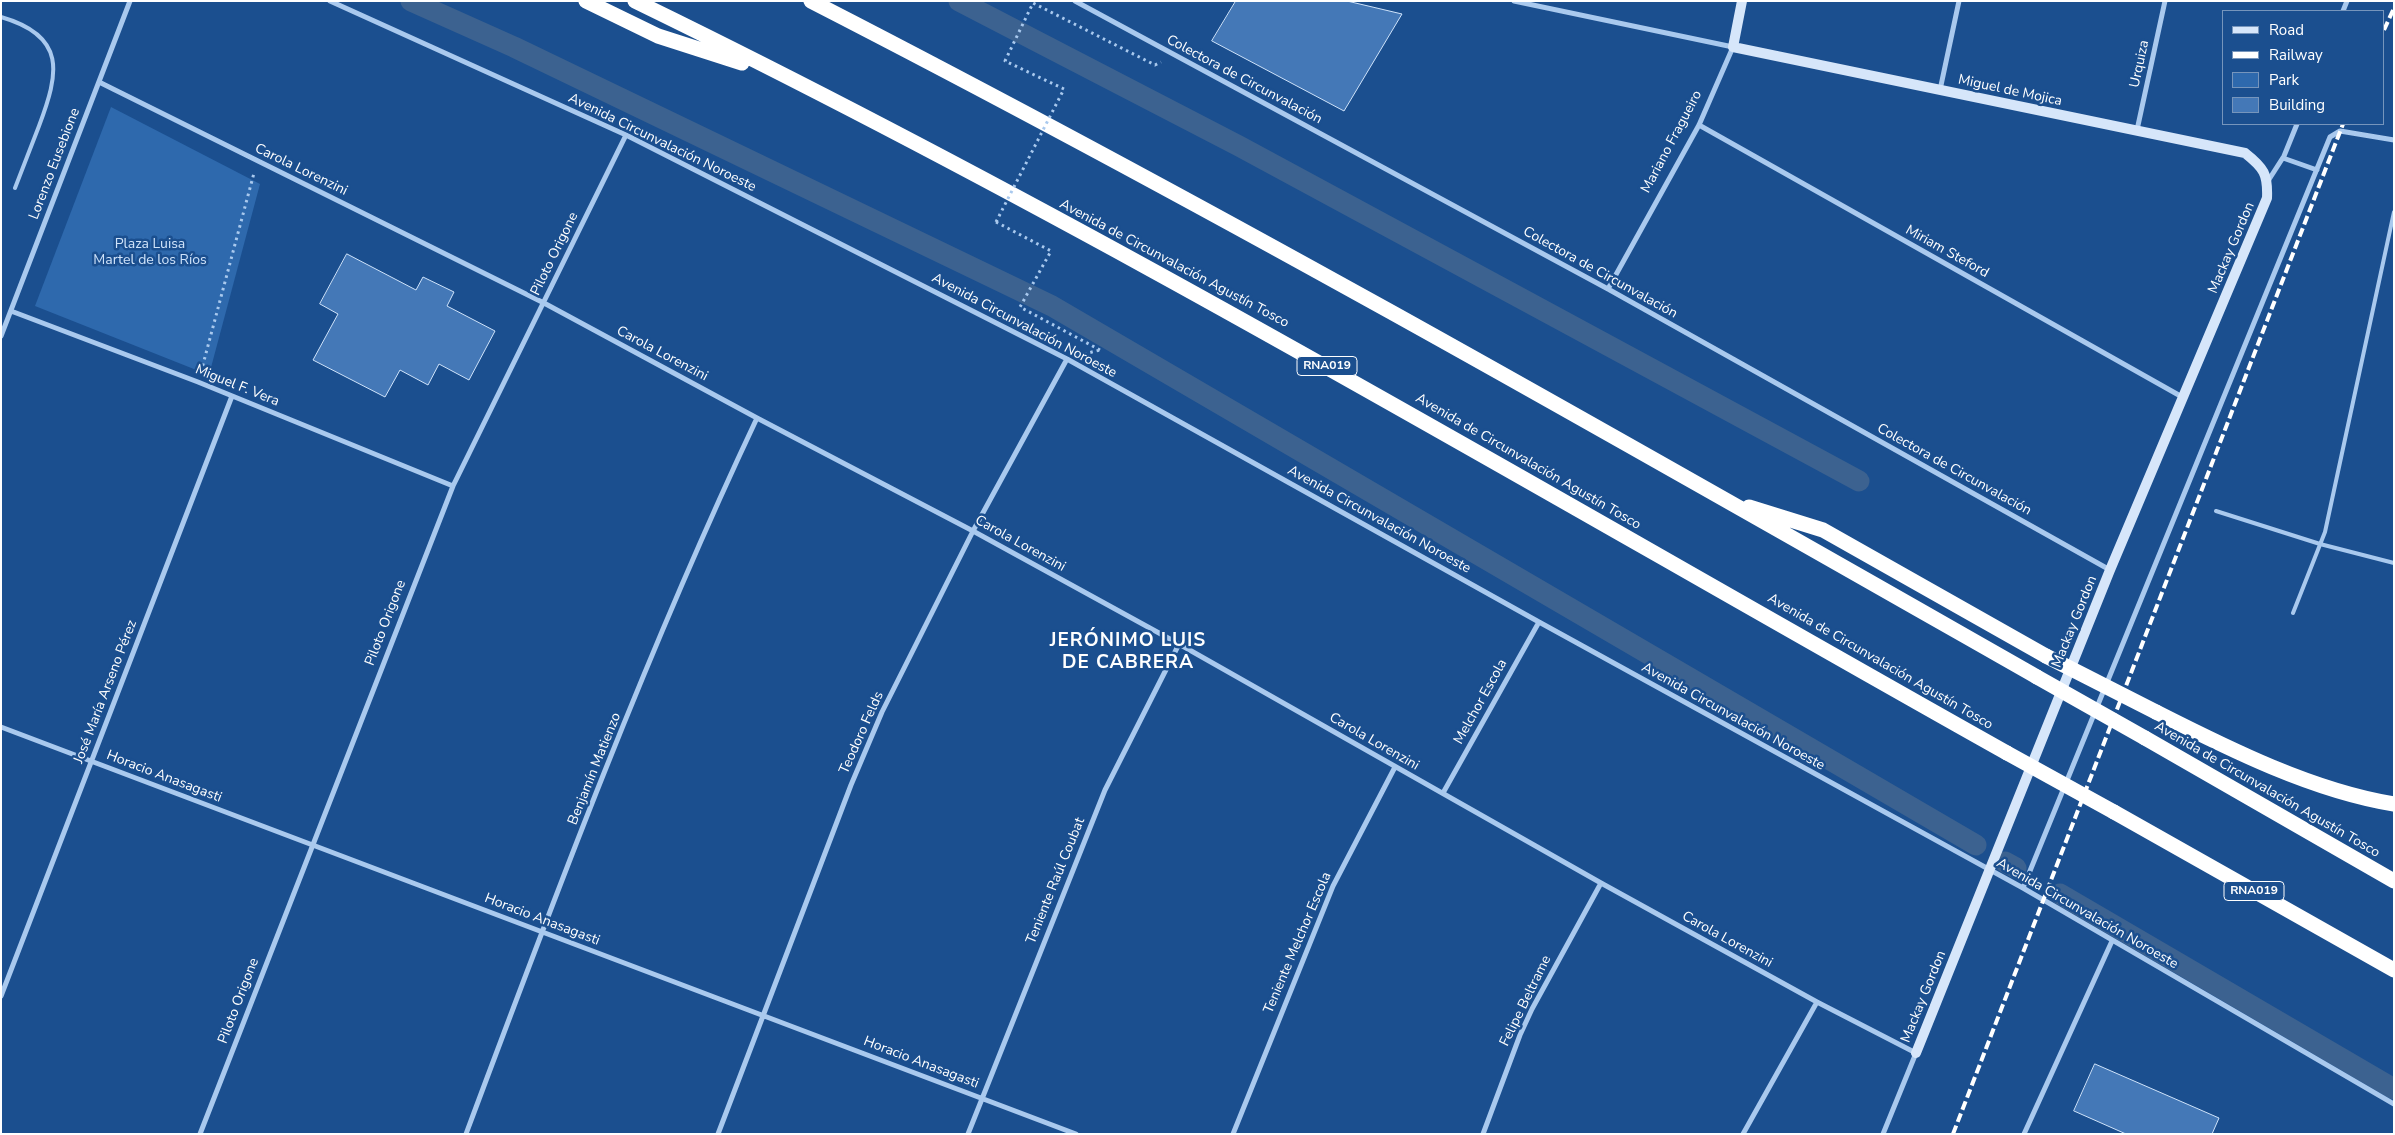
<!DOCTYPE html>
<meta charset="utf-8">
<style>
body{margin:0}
#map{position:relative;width:2395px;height:1135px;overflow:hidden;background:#1b4f8f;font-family:"Nunito Sans",sans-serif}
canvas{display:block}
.frame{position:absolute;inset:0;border:2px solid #fff;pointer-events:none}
.legend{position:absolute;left:2222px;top:10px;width:162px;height:115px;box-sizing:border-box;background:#1b4f8f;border:1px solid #7695bc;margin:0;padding:6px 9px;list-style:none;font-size:15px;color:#fff}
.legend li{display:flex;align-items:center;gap:10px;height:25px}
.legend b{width:25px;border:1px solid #7695bc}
</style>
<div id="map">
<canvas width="2395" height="1135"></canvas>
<div class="frame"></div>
<ul class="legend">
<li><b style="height:6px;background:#d6e6fa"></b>Road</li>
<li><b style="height:6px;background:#fff"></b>Railway</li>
<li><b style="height:14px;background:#2e69ad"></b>Park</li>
<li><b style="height:14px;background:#4478b7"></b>Building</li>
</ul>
</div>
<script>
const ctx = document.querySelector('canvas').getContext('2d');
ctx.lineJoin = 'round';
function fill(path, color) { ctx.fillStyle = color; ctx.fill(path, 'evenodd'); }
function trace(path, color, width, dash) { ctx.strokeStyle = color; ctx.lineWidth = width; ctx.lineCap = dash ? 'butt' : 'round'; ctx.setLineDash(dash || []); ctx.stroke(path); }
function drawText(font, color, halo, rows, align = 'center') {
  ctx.font = font + ' "Nunito Sans",sans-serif'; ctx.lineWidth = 5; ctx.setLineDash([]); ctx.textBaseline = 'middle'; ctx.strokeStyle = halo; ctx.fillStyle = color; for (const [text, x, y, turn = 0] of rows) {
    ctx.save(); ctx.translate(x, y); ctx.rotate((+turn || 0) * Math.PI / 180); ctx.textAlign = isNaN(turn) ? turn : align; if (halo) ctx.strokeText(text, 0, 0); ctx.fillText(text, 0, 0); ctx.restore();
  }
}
fill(new Path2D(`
 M111 107 260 184 209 375 35 306Z`), '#2e69ad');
trace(new Path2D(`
 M411 1 514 47 1052 306 1976 845
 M959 1 1239 146 1859 481
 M2005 862 2016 868
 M2060 894 2394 1089`), '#3c6290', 21);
const building = new Path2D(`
 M1236 1H1347L1402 14 1344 111 1212 41Z
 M347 254 416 290 423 277 454 292 447 306 495 331 469 380 439 364 428 385 400 370 385 397 313 360 338 314 320 304Z
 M2095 1064 2219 1118 2212 1134H2126L2074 1111Z`);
fill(building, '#4478b7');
trace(building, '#cfe3fa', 1);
trace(new Path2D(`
 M1064 89 1005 61 1033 3 1155 65 1161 62
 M996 222 1051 251 1020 307 1100 350
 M1084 354 1100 350
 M201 372 254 173`), '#a9c9ee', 3, [2.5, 4]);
trace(new Path2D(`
 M1 17C67 36 59 73 39 126 31 147 23 167 15 188
 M2216 511 2320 544 2394 563
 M2293 613 2325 532 2394 212`), '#a9c9ee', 4);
trace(new Path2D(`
 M330 1 626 135 1067 359 1539 622 2023 888 2394 1104
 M1075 1 1608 289 2110 570
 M1514 1 1733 47 1699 125 1608 289
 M2343 11 2347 1
 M99 82 544 303 757 418 973 531 1179 644 1601 883 1817 1002 1916 1053 1883 1134
 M1940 90 1959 1
 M1699 125 2184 398
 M2137 130 2165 1
 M2283 158 2317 170
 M2268 181 2284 156 2297 124
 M11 311 198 382 453 486
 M1 336 130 1
 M1 727 1076 1134
 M1443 793 1539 622
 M2023 888 2330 137 2340 131 2394 140
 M1 996 232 396
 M200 1134 453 486 626 135
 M466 1134C556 893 647 651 757 418
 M718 1134 851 785 882 712 973 531 1067 359
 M968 1134 1105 790 1179 644
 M1233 1134 1333 886 1395 767
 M1483 1134 1520 1035 1532 1009 1601 883
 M1743 1134 1817 1002
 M2024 1134 2112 941`), '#a9c9ee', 5);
trace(new Path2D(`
 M1742 1 1733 47 2245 153C2264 168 2268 174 2267 198L2110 570 1916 1053`), '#d6e6fa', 10);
trace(new Path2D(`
 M586 1 658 36 742 63
 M635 1C1104 229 1552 498 2007 753
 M811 1C1226 214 1631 446 2037 677
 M1749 507 1823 530 2046 656
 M2156 712C2229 749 2313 791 2394 804
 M2145 738 2394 881
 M2114 812 2394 970`), '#fff', 15);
trace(new Path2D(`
 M2384 30 2394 8
 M1953 1134 2343 124`), '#fff', 4, [9, 4]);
trace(new Path2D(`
 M996 222 1064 89`), '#a9c9ee', 3, [2.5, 4]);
trace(new Path2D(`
 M2046 656 2156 712
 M2037 677 2145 738
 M2007 753 2114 812`), '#fff', 15);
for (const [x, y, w] of [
 [1327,366,60],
 [2254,891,60]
]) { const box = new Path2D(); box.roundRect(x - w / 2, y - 9.5, w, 19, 4); ctx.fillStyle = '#1b4f8f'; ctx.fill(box); trace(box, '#fff', 1); }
drawText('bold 12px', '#fff', null, [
 ["RNA019",1327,366],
 ["RNA019",2254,891]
]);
drawText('14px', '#fff', '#1b4f8f', [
 ["Urquiza",2140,64,-78],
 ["Colectora de Circunvalación",1244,80,28],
 ["Miguel de Mojica",2010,91,12],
 ["Mariano Fragueiro",1672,142,-62],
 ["Avenida Circunvalación Noroeste",662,143,26],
 ["Lorenzo Eusebione",55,164,-69],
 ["Carola Lorenzini",301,170,26],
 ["Mackay Gordon",2232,248,-67],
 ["Miriam Steford",1947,252,29],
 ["Piloto Origone",555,254,-64],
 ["Avenida de Circunvalación Agustín Tosco",1174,264,28],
 ["Colectora de Circunvalación",1600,273,29],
 ["Avenida Circunvalación Noroeste",1024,326,28],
 ["Carola Lorenzini",662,354,28],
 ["Miguel F. Vera",237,386,22],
 ["Avenida de Circunvalación Agustín Tosco",1528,462,30],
 ["Colectora de Circunvalación",1954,470,29],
 ["Avenida Circunvalación Noroeste",1379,520,29],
 ["Carola Lorenzini",1020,544,29],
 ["Mackay Gordon",2075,622,-68],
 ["Piloto Origone",386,623,-69],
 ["Avenida de Circunvalación Agustín Tosco",1880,662,30],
 ["José María Arseno Pérez",106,692,-69],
 ["Melchor Escola",1481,702,-61],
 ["Avenida Circunvalación Noroeste",1733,717,29],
 ["Teodoro Felds",862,733,-66],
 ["Carola Lorenzini",1374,742,30],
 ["Benjamín Matienzo",595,769,-68],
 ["Horacio Anasagasti",164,777,21],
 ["Avenida de Circunvalación Agustín Tosco",2267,790,30],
 ["Teniente Raúl Coubat",1056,881,-68],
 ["Avenida Circunvalación Noroeste",2087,914,30],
 ["Horacio Anasagasti",542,920,21],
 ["Carola Lorenzini",1727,940,29],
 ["Teniente Melchor Escola",1298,943,-67],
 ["Mackay Gordon",1924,997,-68],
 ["Piloto Origone",239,1001,-69],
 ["Felipe Beltrame",1526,1001,-64],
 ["Horacio Anasagasti",921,1063,21]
]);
drawText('14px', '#cfe3fa', '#1b4f8f', [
 ["Plaza Luisa",150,245],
 ["Martel de los Ríos",150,261]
]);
ctx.letterSpacing = '1px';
drawText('bold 19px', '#fff', '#1b4f8f', [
 ["JERÓNIMO LUIS",1128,641],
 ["DE CABRERA",1128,663]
]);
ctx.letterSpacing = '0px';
</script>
